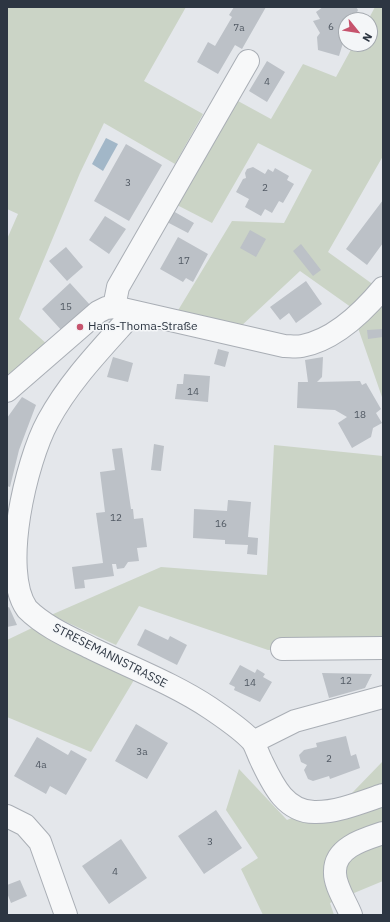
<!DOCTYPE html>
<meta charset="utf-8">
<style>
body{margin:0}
#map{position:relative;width:390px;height:922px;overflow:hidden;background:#e4e7eb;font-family:"IBM Plex Sans",sans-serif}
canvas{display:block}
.frame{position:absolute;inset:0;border:8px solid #2d3642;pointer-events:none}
.north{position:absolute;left:338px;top:12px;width:40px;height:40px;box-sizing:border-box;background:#f4f6f8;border:1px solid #a4a9af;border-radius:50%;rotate:120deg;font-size:11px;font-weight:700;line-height:16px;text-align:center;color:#2d3642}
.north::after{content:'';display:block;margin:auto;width:14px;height:18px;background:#c6536d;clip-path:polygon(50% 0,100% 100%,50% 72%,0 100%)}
</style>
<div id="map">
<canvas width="390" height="922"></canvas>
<div class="frame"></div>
<div class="north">N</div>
</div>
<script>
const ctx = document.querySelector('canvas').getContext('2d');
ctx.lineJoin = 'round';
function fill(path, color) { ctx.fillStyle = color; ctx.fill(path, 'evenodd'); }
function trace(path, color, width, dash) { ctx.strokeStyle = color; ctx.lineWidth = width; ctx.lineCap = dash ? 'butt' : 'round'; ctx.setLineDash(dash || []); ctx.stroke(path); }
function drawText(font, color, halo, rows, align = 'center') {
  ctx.font = font + ' "IBM Plex Sans",sans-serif'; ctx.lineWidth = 3; ctx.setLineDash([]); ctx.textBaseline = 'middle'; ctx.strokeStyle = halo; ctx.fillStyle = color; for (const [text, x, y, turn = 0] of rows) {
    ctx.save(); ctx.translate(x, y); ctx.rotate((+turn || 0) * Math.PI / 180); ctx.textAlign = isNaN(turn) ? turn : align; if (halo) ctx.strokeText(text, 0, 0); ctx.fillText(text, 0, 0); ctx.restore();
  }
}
fill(new Path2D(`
 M7 7H186L144 81 203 114 175 164 104 123 80 173 19 319 48 345 7 390V239L18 214 7 209Z
 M375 7H383V156L328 252 378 288 355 310 300 271 239 328 174 317 232 221 284 223 312 170 258 143 212 223 177 205 238 101 271 119 303 64 336 77 354 44H370V20H368Z
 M383 292V400L357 325Z
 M274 445 383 456V643L268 650 139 606 116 645 51 615 161 567 267 575Z
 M32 628 134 680 91 752 7 717V640Z
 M383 761V881L330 903 334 915H263L241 869 258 858 226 810 239 769 287 820 352 793Z`), '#cbd4c6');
fill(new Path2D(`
 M106 138 118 144 103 171 92 164Z`), '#a2b7c8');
fill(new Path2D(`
 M234 7H266L242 49 235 45 218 74 197 62 208 42 215 46 232 17 229 15Z
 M323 7H356L358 10 355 17 358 20H346V38L343 43 339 56 318 50 317 37 320 33 313 21 320 19 316 12Z
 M267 61 285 72 267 102 249 91Z
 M126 144 162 165 129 221 94 201Z
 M253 167 265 174 268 169 273 172 275 168 289 176 287 180 294 184 283 203 279 201 272 213 265 209 261 216 245 207 249 199 236 192 243 179 246 178 245 173 247 169Z
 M383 200V243L367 265 346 249Z
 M173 211 194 223 188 233 167 222Z
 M105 216 126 229 109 254 89 240Z
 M250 230 266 239 256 257 240 248Z
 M178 237 208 254 193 282 186 278 183 282 160 269Z
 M301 244 321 270 313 276 293 251Z
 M66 247 83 267 67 281 49 261Z
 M306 281 322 304 296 323 289 313 280 320 270 307Z
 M70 283 91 306 63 332 42 309Z
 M383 329V337L368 339 367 330Z
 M218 349 229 352 225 367 214 364Z
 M113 357 133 363 128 382 107 377Z
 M323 357 322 377 317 382 360 381 362 385 366 383 381 409 376 413 382 423 373 428 371 437 352 448 338 423 347 417 335 410 297 408 298 382H308L305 360Z
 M184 374 210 376 208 402 175 399 177 384H183Z
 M22 397 36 405 19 450 10 487 7 486V418Z
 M154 444 164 446 161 471 151 470Z
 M122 448 131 509H133L134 519 143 518 147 547 137 548 139 561 128 562 124 568 117 569 116 564H112L114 576 84 580 85 588 75 589 72 567 103 563 96 513 105 512 100 472 115 470 112 449Z
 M228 500 251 502 248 537 258 538 257 555 247 554 248 545 225 544V540L193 538 194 509 227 511Z
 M9 607 17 625 7 627V608Z
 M145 629 168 640 170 636 187 645 177 665 137 645Z
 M240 665 255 673 257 669 265 674 263 677 272 682 260 702 234 690 235 687 229 684Z
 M322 673 372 674 365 688 329 698Z
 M136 724 168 743 147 779 115 761Z
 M346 736 351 756 356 754 360 768 330 779 329 776 313 781 308 779 304 770 307 765 301 762 299 755 304 750 317 747 316 743Z
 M37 737 68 755 71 750 87 759 66 795 50 786 46 794 14 776Z
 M216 810 242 848 204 874 178 836Z
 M121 839 147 878 109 904 82 866Z
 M20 880 27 896 11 903 7 893V885Z`), '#bcc1c7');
const minor = new Path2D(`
 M114 307 118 287 248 61
 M134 312C103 347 70 380 48 421 26 461 0 571 27 609 45 627 71 638 93 649 132 668 174 684 210 708 223 717 243 730 253 742 256 747 258 754 261 760 272 783 285 813 316 812 338 812 362 802 383 795
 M7 391 98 312 106 308 114 307 284 346C290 346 296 347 302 346 334 340 363 312 383 288
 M282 649 383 648
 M253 742 295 721 383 697
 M7 816 25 825 40 842 66 915
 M351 915C346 902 334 885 335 871 335 847 365 839 383 833`);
trace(minor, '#a9aeb5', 24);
trace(minor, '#f7f8f9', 22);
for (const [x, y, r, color] of [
 [80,327,4,"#c6536d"]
]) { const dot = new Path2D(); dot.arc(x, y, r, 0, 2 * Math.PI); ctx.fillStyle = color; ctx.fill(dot); trace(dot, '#f4f6f8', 1.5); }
drawText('10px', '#515963', null, [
 ["6",331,27],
 ["7a",239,28],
 ["4",267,82],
 ["3",128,183],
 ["2",265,188],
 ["17",184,261],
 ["15",66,307],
 ["14",193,392],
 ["18",360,415],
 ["12",116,518],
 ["16",221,524],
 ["12",346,681],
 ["14",250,683],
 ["3a",142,752],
 ["2",329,759],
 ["4a",41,765],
 ["3",210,842],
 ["4",115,872]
]);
drawText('12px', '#2d3642', '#f4f6f8', [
 ["Hans-Thoma-Straße",88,327]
], 'left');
drawText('12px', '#2d3642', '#f4f6f8', [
 ["STRESEMANNSTRASSE",110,656,27]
]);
</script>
